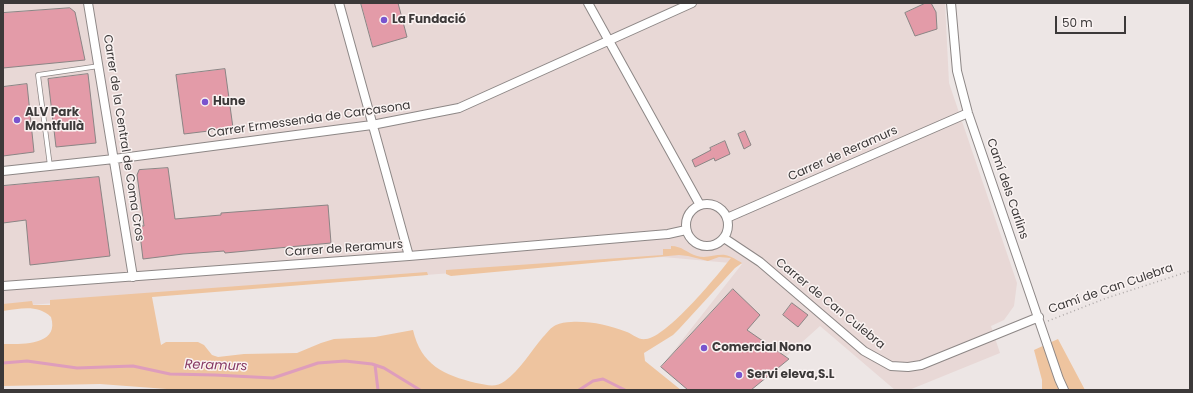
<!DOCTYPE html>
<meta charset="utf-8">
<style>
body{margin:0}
#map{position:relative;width:1193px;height:393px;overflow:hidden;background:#ede6e5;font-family:Poppins,sans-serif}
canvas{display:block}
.frame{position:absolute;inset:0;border:4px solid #3c3939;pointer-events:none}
.scale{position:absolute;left:1055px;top:16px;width:71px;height:18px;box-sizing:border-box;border:2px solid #3c3939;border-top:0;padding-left:5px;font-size:12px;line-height:14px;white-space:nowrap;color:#3c3939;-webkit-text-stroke:3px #faf3f2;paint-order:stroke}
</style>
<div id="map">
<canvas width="1193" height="393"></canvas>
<div class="frame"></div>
<div class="scale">50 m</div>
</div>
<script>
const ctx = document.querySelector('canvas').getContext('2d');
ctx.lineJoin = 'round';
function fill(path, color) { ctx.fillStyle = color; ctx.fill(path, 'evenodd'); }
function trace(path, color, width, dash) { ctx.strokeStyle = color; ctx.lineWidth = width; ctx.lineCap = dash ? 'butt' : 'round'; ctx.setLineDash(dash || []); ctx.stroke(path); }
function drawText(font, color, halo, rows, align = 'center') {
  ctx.font = font + ' Poppins,sans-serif'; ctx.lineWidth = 3; ctx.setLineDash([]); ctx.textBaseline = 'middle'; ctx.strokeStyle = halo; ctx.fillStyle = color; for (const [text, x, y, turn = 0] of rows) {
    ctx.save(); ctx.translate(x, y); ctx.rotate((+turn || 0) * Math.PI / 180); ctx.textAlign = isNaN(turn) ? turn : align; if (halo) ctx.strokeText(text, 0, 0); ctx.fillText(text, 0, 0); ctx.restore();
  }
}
fill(new Path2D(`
 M3 3H945L949 83 1017 283 1014 306 1004 320 991 326 1000 353 909 390H895L820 326 749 390 661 367 742 264 663 257 3 307Z`), '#e8d8d6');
fill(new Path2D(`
 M671 246C682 246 687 253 697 256 707 259 715 254 725 255 731 256 737 260 742 263L735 268 679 329 673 335 644 353 645 361 681 390H180L100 384 3 386V344C21 344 60 346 51 317 37 304 20 309 3 311V304L32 301 33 305H50V300L427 272 428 275 152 297 161 345 166 342H198L204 345 212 355 218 357 244 354 297 353 321 343 334 339 375 337 413 330C421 365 444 375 476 383 487 385 496 388 505 381 520 370 531 351 543 337 547 333 551 327 556 325 560 323 566 322 571 322 591 321 608 325 627 332 634 335 638 340 646 339 667 337 717 276 731 258L719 257 708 261 688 256 679 255 451 276 446 274V270L663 255V249H671Z
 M1058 339 1085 390H1042V380L1034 350Z`), '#eec49f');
trace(new Path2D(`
 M3 363 27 361 77 368 133 366 170 374 215 375 273 378 318 363 345 361 372 364 384 368 420 390
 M375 365 378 390
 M579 390 593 381 603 379 625 390`), '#de9dbc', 3);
const building = new Path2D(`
 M361 3H398L407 37 373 47Z
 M926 3H931L936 12 937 29 915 36 905 13Z
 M70 8 75 12 85 60 3 68V13Z
 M225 69 233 128 184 134 176 75Z
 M88 74 96 143 56 147 48 79Z
 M27 84 34 152 3 156V87Z
 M745 131 751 145 744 149 738 134Z
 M725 141 730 154 715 161 714 158 695 167 692 160 711 150 710 148Z
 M168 168 175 219 221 215V213L328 205 331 243 225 253 224 251 183 254 143 259 139 226H144L137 175 139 170Z
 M99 177 110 256 30 265 26 220 3 223V186Z
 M733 289 760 315 747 330 789 359 751 390H688L661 367Z
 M792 303 808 315 798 327 783 315Z`);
fill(building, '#e39ba8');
trace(building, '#8b8585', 1);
const service = new Path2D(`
 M50 166 38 75 99 66`);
const minor = new Path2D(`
 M88 3 133 277
 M339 3 409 256
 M588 3 700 205
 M951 3 957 71 968 113 1059 379 1064 390
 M3 171 114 159 372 125 459 108 692 3
 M686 225a21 21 0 1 1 42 0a21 21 0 1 1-42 0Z
 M727 218 968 113
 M724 238 760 262 864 351 891 366 908 367 921 365 1039 317
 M3 286 409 256 668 234 686 230`);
trace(service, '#8d8786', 5.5);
trace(minor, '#8d8786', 10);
trace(new Path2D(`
 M1048 321 1104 299 1190 271`), '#ada8a7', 1.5, [1, 3]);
trace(service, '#fff', 4);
trace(minor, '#fff', 8);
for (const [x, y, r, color] of [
 [384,20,4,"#7954ce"],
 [205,102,4,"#7954ce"],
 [17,120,4,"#7954ce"],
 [704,348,4,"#7954ce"],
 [739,375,4,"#7954ce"]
]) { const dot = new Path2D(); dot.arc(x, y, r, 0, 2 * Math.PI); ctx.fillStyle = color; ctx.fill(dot); trace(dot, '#faf3f2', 1.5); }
drawText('bold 12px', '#3c3939', '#faf3f2', [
 ["La Fundació",392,20],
 ["Hune",213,102],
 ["ALV Park",25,113],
 ["Montfullà",25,127],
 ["Comercial Nono",712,348],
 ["Servi eleva,S.L",747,375]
], 'left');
drawText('12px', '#3c3939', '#faf3f2', [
 ["Carrer Ermessenda de Carcasona",309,120,-8],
 ["Carrer de la Central de Coma Cros",123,138,81],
 ["Carrer de Reramurs",843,154,-24],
 ["Camí dels Carlins",1007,189,71],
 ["Carrer de Reramurs",344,249,-4],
 ["Camí de Can Culebra",1111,289,-19],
 ["Carrer de Can Culebra",830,304,39]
]);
drawText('italic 13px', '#863862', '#faf3f2', [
 ["Reramurs",216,366,2]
]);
</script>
